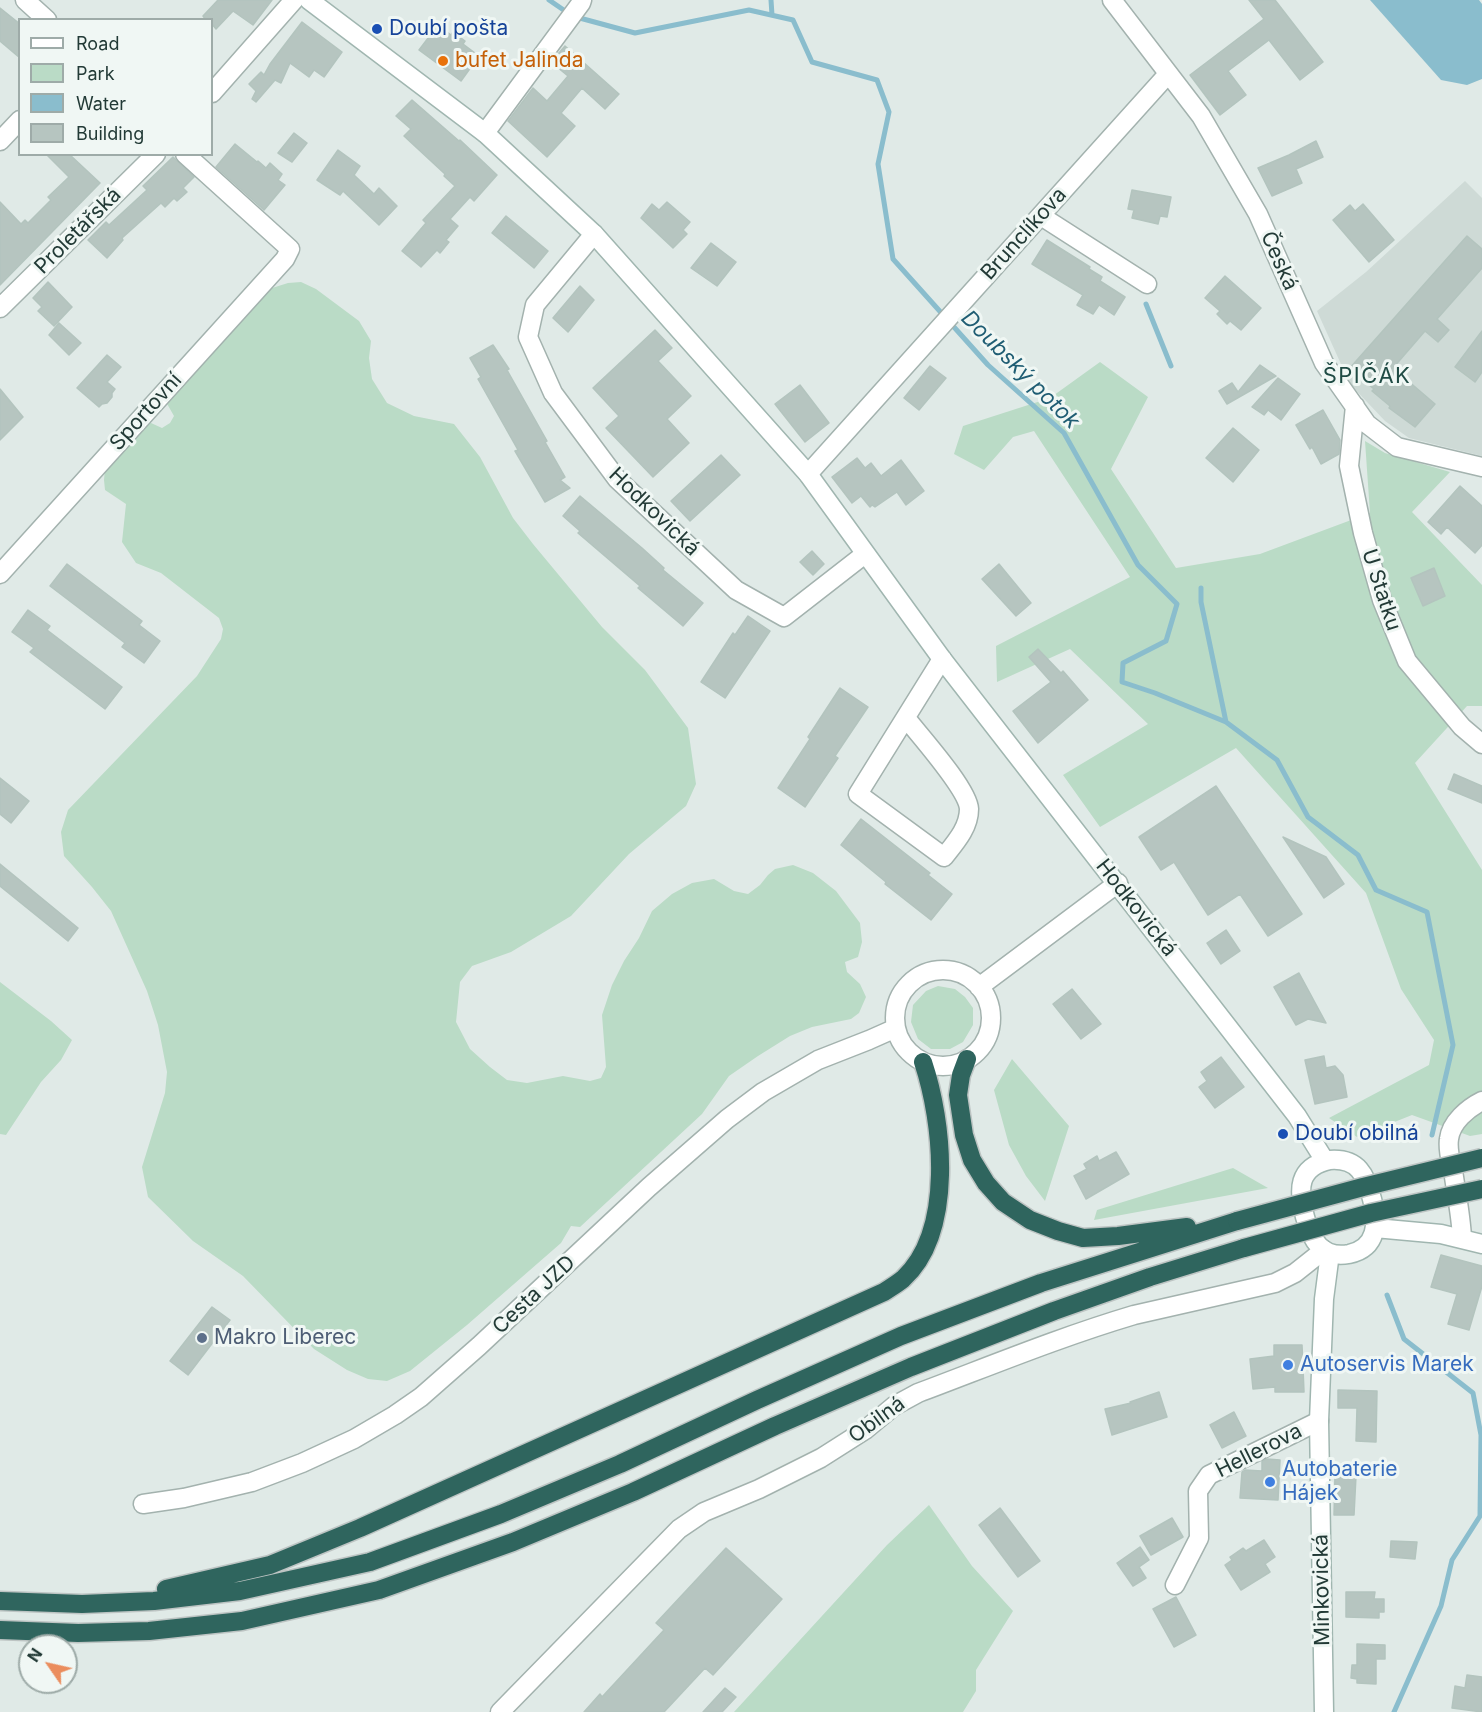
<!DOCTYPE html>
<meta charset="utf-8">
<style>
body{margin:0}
#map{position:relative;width:1482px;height:1712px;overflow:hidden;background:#e0eae7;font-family:Inter,sans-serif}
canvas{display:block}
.legend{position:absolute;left:18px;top:18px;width:195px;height:138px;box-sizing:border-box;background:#f0f7f4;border:2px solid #9eaba8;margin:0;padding:8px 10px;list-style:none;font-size:18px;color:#223a36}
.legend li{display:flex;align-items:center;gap:12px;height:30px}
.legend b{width:30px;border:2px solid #9eaba8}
.north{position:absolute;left:18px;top:1634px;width:60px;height:60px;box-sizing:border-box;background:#f0f7f4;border:2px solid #9eaba8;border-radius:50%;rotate:304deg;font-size:16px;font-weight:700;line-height:24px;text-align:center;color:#223a36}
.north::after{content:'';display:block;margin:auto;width:21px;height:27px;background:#eb8d5d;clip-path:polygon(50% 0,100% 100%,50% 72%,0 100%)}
</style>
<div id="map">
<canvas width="1482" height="1712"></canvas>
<ul class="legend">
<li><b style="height:8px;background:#fff"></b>Road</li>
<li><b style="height:16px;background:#badbc6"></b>Park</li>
<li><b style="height:16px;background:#8abdcd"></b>Water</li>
<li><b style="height:16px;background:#b6c5c0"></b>Building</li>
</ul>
<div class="north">N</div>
</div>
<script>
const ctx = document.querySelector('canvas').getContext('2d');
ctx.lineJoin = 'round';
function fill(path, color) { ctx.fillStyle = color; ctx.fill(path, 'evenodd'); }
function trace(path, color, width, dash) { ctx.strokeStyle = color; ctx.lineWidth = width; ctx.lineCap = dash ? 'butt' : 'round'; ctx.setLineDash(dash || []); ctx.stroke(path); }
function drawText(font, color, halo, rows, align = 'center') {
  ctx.font = font + ' Inter,sans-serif'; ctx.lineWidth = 6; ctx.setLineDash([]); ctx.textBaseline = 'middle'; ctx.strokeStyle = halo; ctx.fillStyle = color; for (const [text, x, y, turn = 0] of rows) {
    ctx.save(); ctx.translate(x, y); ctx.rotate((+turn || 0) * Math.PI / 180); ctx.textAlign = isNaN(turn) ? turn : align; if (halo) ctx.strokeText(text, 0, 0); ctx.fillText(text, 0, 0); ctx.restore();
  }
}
fill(new Path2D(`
 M1465 181 1482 198V456L1409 438 1385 421 1350 384 1317 311 1366 272Z`), '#cedad6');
fill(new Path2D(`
 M301 282 316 289 359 321 371 341 369 358 372 379 387 403 414 416 454 424 480 457 513 518 533 544 602 627 645 670 688 728 696 784 686 806 629 854 571 916 511 952 472 966 460 982 456 1022 470 1049 490 1067 507 1080 527 1083 563 1076 590 1081 601 1078 606 1067 602 1015 612 985 624 961 639 938 652 911 672 894 692 883 714 879 734 891 748 894 760 885 768 875 775 869 793 865 813 873 836 891 860 923 862 942 858 957 845 962 847 972 860 984 866 997 859 1013 851 1019 812 1027 790 1036 758 1056 729 1076 702 1114 580 1227 571 1226 561 1243 467 1325 410 1371 387 1381 368 1379 347 1370 314 1349 243 1276 193 1241 148 1197 142 1167 165 1093 167 1072 158 1025 147 991 111 911 92 887 64 856 61 832 68 810 197 676 221 639 223 629 219 618 161 573 136 563 122 542 126 504 105 490 104 480 105 469 146 425 151 423 162 428 170 423 174 416 166 402 269 289 288 283Z
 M1100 362 1148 397 1111 469 1176 568 1260 554 1370 513 1365 441 1385 453 1450 472 1412 512 1482 585V706H1467L1415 763 1482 870V1134L1470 1136 1412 1115 1357 1137 1329 1118 1429 1065 1434 1040 1401 989 1366 893 1236 748 1100 827 1063 775 1148 724 1070 649 997 682 996 646 1130 577 1034 431 1013 437 984 470 954 454 963 426 1050 398Z
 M0 982 51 1021 72 1040 61 1060 41 1082 6 1135 0 1134Z
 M938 986 955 989 965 997 973 1008V1025L963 1042 950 1049H931L918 1039 911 1022 913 1005 926 991Z
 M1012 1059 1069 1126 1045 1201 1026 1176 1009 1145 994 1090Z
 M1233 1168 1268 1188 1094 1220 1097 1210Z
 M929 1505 972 1566 1013 1611 976 1670V1691L963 1712H734L887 1545Z`), '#badbc6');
fill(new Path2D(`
 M1370 0H1479L1482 4V79L1467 85 1441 80Z`), '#8abdcd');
trace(new Path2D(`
 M549 0 568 13
 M771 0 772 15
 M576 17 635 33 749 10 793 20 812 62 877 80 889 112 878 164 893 259 988 365 1064 433 1138 565 1177 604 1166 641 1123 663 1122 682 1155 693 1226 722 1277 760 1308 817 1358 855 1376 890 1427 912 1453 1045 1432 1135
 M1146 304 1171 366
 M1201 588V602L1226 722
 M1387 1295 1404 1339 1473 1393 1481 1435 1480 1516 1452 1560 1441 1606 1394 1712`), '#8abdcd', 5);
const building = new Path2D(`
 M218 0H272L253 25 233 11 216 29 212 24V20H206L203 16Z
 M1249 0H1275L1323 62 1300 80 1269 40 1228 71 1246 95 1220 115 1190 75 1264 19Z
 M0 8 20 24V58L0 41Z
 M302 22 342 52 324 77 314 70 309 77 290 63 281 83 275 80 256 102 252 99 256 91 249 84 261 72 264 75 270 64Z
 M438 25 451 35 453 32 465 41 463 44 479 56 461 81 419 50Z
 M565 46 619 94 605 109 582 88 561 113 575 126 547 157 508 121 533 88 547 101 568 76 551 62Z
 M412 100 459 141 460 140 497 175 474 201 470 197 450 219 458 226 446 240 449 242 440 253 437 250 421 267 402 251 426 223 423 220 455 186 444 176 445 174 404 136 411 129 396 116Z
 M294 133 307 143 292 162 278 153Z
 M1316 141 1323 157 1296 169 1302 183 1272 196 1258 168 1289 155Z
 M235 144 257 162 258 161 266 168 270 163 282 174 278 180 285 185 264 210 216 167Z
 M338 150 360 166 354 175 374 194 379 188 397 206 379 225 343 191 340 195 317 180Z
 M46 154H69L100 183 0 285V202L21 224 25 220 28 223 51 200 48 197 69 177Z
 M173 157 194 177 183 188 187 192 177 201 174 198 165 207 161 203 122 238 123 240 107 258 88 240 106 222 109 225 147 190 143 186Z
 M1132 190 1171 197 1167 217 1160 216 1158 224 1132 218 1134 210 1128 209Z
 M667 202 690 222 683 230 687 234 673 248 641 218 652 204 659 210Z
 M1363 204 1394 240 1369 262 1333 220 1350 205 1355 211Z
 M506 216 548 251 534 268 492 233Z
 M1467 236 1482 249V268L1437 319 1449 330 1438 342 1425 331 1393 368 1435 404 1415 427 1389 408 1390 406 1372 391 1374 389 1349 369Z
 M1047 240 1090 267 1089 269 1102 277 1100 281 1125 297 1114 315 1099 305 1093 314 1077 305 1083 295 1032 264Z
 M711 243 736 262 717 286 691 268Z
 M1225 276 1261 308 1241 330 1230 321 1227 324 1217 314 1220 311 1205 298Z
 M48 282 72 307 54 326 38 311 42 307 33 298Z
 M580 286 594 300 568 332 553 318Z
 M59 323 81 343 69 355 49 335Z
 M655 330 672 348 658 361 691 396 667 419 689 443 653 477 606 428 619 416 593 388Z
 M1482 331V372L1475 382 1455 367Z
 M493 345 509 369 507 370 547 441 545 442 565 477 560 480 570 488 545 502 515 451 518 450 478 379 481 377 470 358Z
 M107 355 121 367 107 382 115 389 112 393V397L107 403 102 404 99 407 77 388Z
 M1260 365 1276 376 1227 404 1219 391 1232 383 1238 392Z
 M930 366 946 378 919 410 904 398Z
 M1278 378 1300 394 1281 420 1268 410 1264 415 1252 407Z
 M800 385 829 423 805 442 775 404Z
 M0 389 23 417 0 440Z
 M1323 410 1340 440 1339 454 1321 464 1312 447 1310 449 1296 425Z
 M1233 428 1259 450 1233 482 1206 458Z
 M721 455 740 475 690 521 671 501Z
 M857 458 865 468 871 463 881 476 901 460 924 491 906 505 897 492 875 507 872 505 870 507 861 496 852 503 832 477Z
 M1460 486 1482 506V545L1475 553 1447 527 1441 534 1428 522Z
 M580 496 642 548 664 568 663 570 703 603 683 626 638 588 640 586 578 533 580 531 563 516Z
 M812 551 824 564 813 575 800 562Z
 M67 564 142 621 139 625 160 641 144 663 122 647 125 643 50 586Z
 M999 564 1031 603 1016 616 982 579Z
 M1434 568 1445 596 1423 606 1411 578Z
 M28 610 50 626 47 630 122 687 105 709 30 652 34 648 12 632Z
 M748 616 770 631 725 698 701 682 733 633 735 635Z
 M1038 649 1061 673 1063 671 1088 700 1038 743 1013 711 1051 682 1029 657Z
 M840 688 868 707 835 756 838 758 805 807 778 788 810 739 808 737Z
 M1454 774 1482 786V803L1448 789Z
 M0 778 29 801 11 823 0 814Z
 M1216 786 1302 914 1268 936 1240 894 1208 915 1174 862 1161 870 1139 837Z
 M861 819 930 873 928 875 952 894 931 920 885 884 886 882 841 845Z
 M1283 837 1326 857 1344 884 1324 898Z
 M0 864 78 928 68 941 0 886Z
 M1226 930 1240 951 1221 964 1207 943Z
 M1299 973 1326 1023 1308 1019 1296 1025 1274 987Z
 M1072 989 1101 1024 1081 1039 1053 1004Z
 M1324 1056 1326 1068 1335 1066 1343 1075 1347 1097 1315 1104 1305 1060Z
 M1221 1057 1244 1087 1215 1108 1199 1087 1207 1081 1201 1072Z
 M1116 1152 1129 1174 1086 1199 1074 1176 1087 1169 1084 1164 1097 1156 1099 1161Z
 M1441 1255 1482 1266V1286L1469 1330 1448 1324 1457 1294 1431 1287Z
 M212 1307 230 1320 188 1375 170 1361Z
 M1274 1345H1302L1304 1392H1275V1387L1253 1389 1250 1359 1274 1356Z
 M1338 1390 1377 1391 1376 1442 1356 1441 1357 1408H1338Z
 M1159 1392 1167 1417 1112 1435 1105 1409 1131 1403 1130 1402Z
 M1234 1412 1246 1436 1222 1448 1210 1425Z
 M1267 1459 1280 1460 1278 1500 1240 1498 1242 1472 1245 1470 1262 1471V1461Z
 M1335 1475 1356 1476 1354 1515H1334Z
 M1000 1508 1040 1561 1018 1577 979 1525Z
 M1172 1518 1183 1537 1151 1555 1140 1536Z
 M1264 1540 1275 1557 1265 1564 1270 1572 1241 1590 1225 1565 1232 1560 1230 1557 1243 1548 1246 1551Z
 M1391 1541 1417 1542 1415 1559 1390 1557Z
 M1140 1547 1149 1560 1139 1567 1146 1578 1133 1586 1117 1563Z
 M726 1548 782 1599 713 1675 705 1668 664 1712H584L600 1694 602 1697 664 1630 656 1623Z
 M1346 1592H1375L1374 1599H1384V1612H1379V1618L1346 1617Z
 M1176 1597 1196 1635 1174 1647 1153 1609Z
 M1357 1644 1385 1645V1659H1376V1684L1357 1683V1679L1351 1678 1352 1665H1357Z
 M1467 1675 1482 1677V1712L1452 1708 1455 1686 1465 1688Z
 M725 1688 736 1697 722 1712H703Z`);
fill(building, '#b6c5c0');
trace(building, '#b3c4be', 1.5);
const street = new Path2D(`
 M25 0 47 20
 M1112 0 1201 116 1258 214 1324 363 1367 424 1397 447 1482 467
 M212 93 294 0
 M485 133 581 3 582 0
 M0 141 20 120
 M1041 216 1147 284
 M594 234 535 305 528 337 553 393 617 479 736 590 784 617 865 554
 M0 308 156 154
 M1355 406 1349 466 1363 533 1382 600 1407 661 1462 727 1482 744
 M808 474 1168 74
 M0 574 285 259 290 249 185 154
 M906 718C920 736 968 789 969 809 969 828 955 843 944 857L858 794 942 659
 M895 1018a48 48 0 1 1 96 0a48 48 0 1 1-96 0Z
 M979 987 1118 883
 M1462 1238C1461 1217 1457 1197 1454 1177 1452 1165 1447 1151 1449 1139 1451 1122 1468 1108 1482 1101
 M143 1504 184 1498 252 1482 302 1463 354 1439 395 1415 421 1397 479 1346 649 1187 727 1119 763 1092 818 1060 869 1040 896 1028
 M1175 1585 1199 1538 1198 1491 1209 1475 1319 1421
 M500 1712 679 1529 704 1512 759 1489 821 1458 865 1430 894 1406 918 1393C990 1366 1060 1337 1134 1315L1275 1283 1295 1273 1324 1250`);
const secondary = new Path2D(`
 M309 0 485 133 594 234 808 474 942 659 1297 1116 1325 1161
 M1330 1160C1358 1158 1366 1175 1372 1199 1378 1222 1378 1248 1349 1254 1321 1259 1311 1239 1305 1217 1298 1190 1297 1167 1330 1160Z
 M1375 1228 1441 1234 1482 1244
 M1324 1712 1319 1421 1324 1299 1330 1253`);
const highway = new Path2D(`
 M967 1059 961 1075 958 1095 964 1135 972 1160 986 1183 1003 1202 1030 1220 1058 1231 1083 1238 1118 1236 1187 1227
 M166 1589 270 1565 360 1528 884 1292C890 1288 897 1284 903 1279 955 1231 943 1122 923 1062
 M0 1601 82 1604 154 1601 240 1591 370 1562 501 1514 620 1464 757 1400 901 1336 1041 1283 1237 1221
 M0 1630 78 1633 149 1631 242 1621 379 1590 513 1542 633 1492 775 1426 911 1367 1054 1311 1150 1277 1244 1248`);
trace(street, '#a3b2ae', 21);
trace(secondary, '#a0b6b0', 21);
trace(highway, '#bdc4c3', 21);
trace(street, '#fff', 18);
trace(secondary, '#fff', 18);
trace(highway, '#2f655e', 18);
const highwayBridge = new Path2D(`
 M1237 1221 1363 1187 1482 1158
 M1244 1248 1371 1213 1482 1189`);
trace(highwayBridge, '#bdc4c3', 21, []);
trace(highwayBridge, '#2f655e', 18);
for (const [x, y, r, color] of [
 [377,29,6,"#1a4fb4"],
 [443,61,6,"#e8710a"],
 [1283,1134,6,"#1a4fb4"],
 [202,1338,6,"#5c6f8a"],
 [1288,1365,6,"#3f7fe0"],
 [1270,1482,6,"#3f7fe0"]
]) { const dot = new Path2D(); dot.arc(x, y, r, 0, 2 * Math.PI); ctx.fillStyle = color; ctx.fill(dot); trace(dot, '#f0f7f4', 2); }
drawText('21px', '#164399', '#f0f7f4', [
 ["Doubí pošta",389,29],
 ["Doubí obilná",1295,1134]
], 'left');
drawText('21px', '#c56008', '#f0f7f4', [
 ["bufet Jalinda",455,61]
], 'left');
drawText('21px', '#223a36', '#f0f7f4', [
 ["Proletářská",78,231,-45],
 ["Brunclíkova",1024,234,-48],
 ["Česká",1279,261,66],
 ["Sportovní",146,412,-48],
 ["Hodkovická",654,512,44],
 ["U Statku",1381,590,72],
 ["Hodkovická",1136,908,52],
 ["Cesta JZD",534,1295,-43],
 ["Obilná",877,1420,-36],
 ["Hellerova",1259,1451,-27],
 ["Minkovická",1322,1590,-91]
]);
drawText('21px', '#4e5e75', '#f0f7f4', [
 ["Makro Liberec",214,1338]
], 'left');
drawText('21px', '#366cbe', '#f0f7f4', [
 ["Autoservis Marek",1300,1365],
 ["Autobaterie",1282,1470],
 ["Hájek",1282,1494]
], 'left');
drawText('italic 22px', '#1f5d73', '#f0f7f4', [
 ["Doubský potok",1020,370,45]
]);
ctx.letterSpacing = '1.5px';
drawText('22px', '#1f4b44', '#f0f7f4', [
 ["ŠPIČÁK",1367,376]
]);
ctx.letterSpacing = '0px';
</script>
